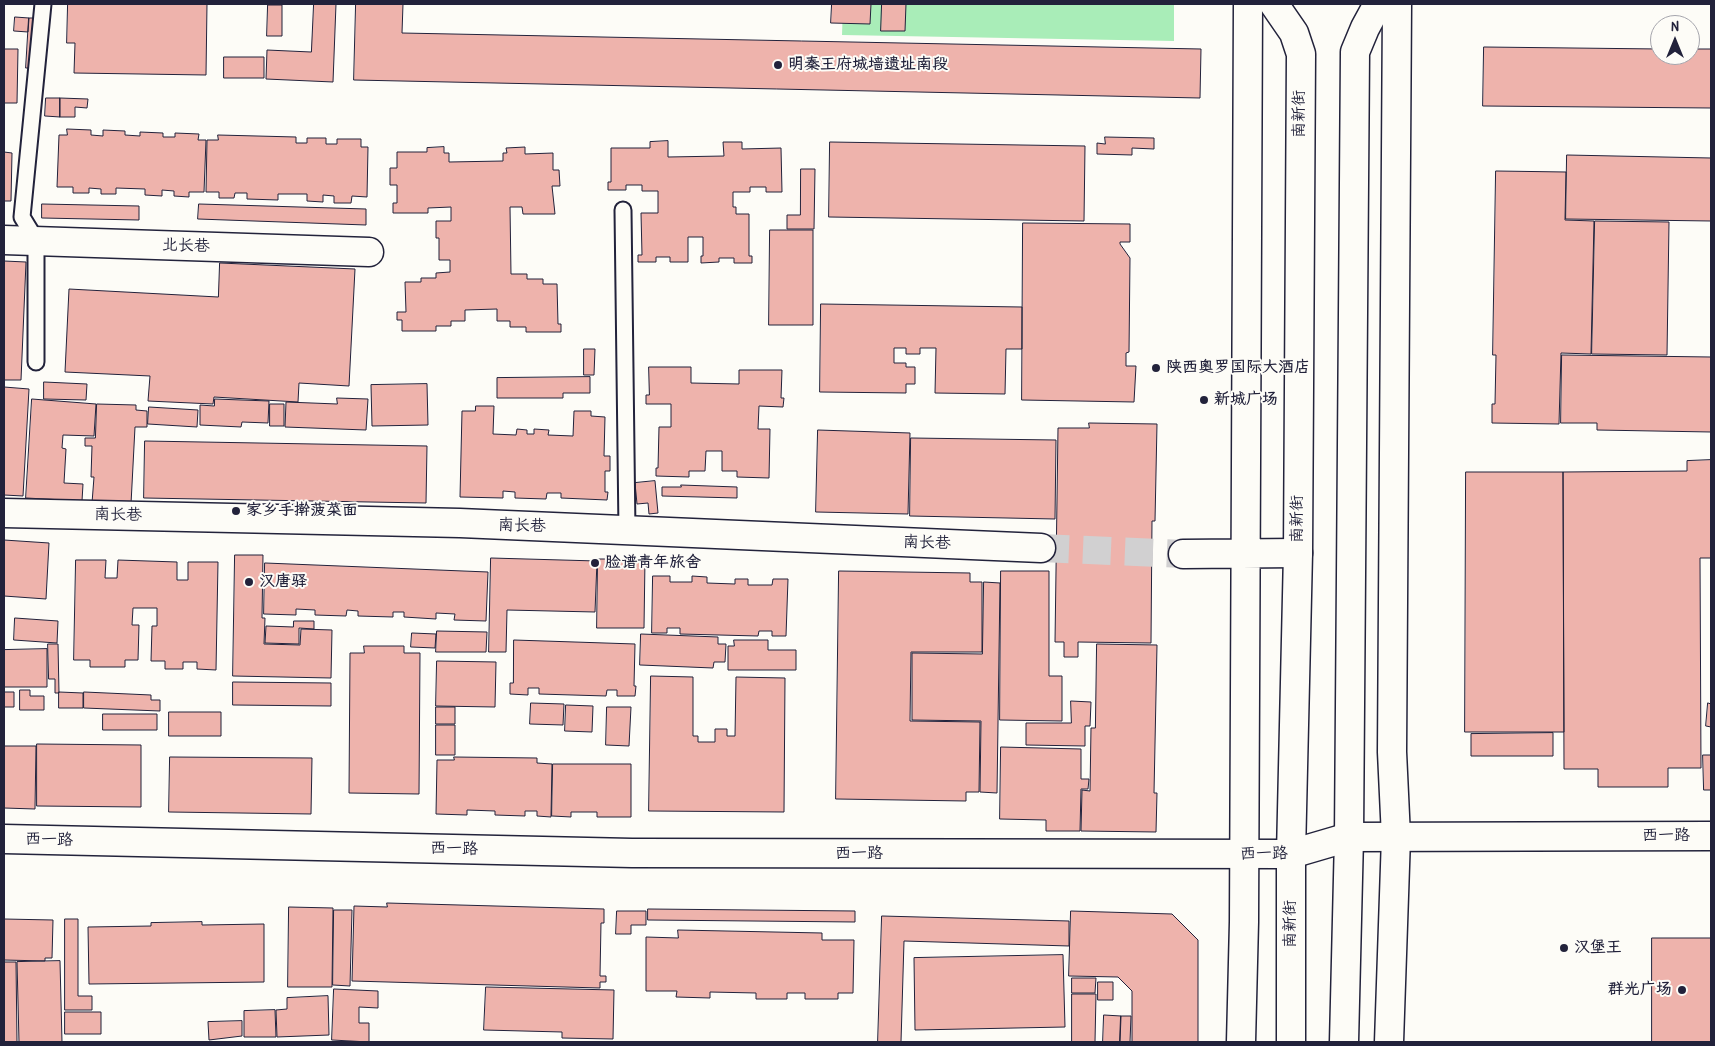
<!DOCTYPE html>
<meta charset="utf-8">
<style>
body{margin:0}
#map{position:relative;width:1715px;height:1046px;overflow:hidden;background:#fdfcf7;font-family:"Patrick Hand",sans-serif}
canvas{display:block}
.frame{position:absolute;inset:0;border:5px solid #22223b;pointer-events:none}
.north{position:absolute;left:1650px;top:15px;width:50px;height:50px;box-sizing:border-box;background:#fdfcf7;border:1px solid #a5a5ac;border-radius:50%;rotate:0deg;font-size:14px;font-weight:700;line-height:20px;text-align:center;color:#22223b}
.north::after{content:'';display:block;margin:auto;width:18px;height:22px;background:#22223b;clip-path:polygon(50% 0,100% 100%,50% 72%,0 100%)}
</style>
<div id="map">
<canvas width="1715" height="1046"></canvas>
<div class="frame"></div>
<div class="north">N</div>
</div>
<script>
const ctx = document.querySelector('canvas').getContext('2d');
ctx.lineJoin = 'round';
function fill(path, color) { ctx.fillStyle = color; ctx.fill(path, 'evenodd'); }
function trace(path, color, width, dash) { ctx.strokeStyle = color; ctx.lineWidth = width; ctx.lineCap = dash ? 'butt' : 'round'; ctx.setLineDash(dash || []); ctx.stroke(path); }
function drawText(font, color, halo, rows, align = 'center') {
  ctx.font = font + ' "Patrick Hand","LXGW WenKai TC",sans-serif'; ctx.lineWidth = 4; ctx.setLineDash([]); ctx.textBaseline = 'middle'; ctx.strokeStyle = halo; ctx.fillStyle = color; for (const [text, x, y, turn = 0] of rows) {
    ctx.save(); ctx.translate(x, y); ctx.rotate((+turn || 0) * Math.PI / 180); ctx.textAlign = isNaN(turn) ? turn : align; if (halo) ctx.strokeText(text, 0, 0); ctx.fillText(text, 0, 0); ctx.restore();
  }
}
fill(new Path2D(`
 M843 4H1174V41L842 35Z`), '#a9edb8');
const building = new Path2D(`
 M68 4H207L206 75 74 73 75 43H67Z
 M314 4H336L333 82 266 79 267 50 311 52Z
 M356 4H403L402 33 1201 49 1200 98 354 80Z
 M832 4H871L870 24 831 23Z
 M882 4H906L905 31H881Z
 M268 5H282V36H267Z
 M15 17 29 18 28 32 14 31Z
 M29 18H39L36 68H26Z
 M1484 47 1660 49V55H1690V49H1711V108L1483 106Z
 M4 49H18L17 103H4Z
 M224 57H264V78H224Z
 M46 98H60V117L45 116Z
 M60 98 88 99 87 108 75 107V117H60Z
 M67 129 91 130V135L103 136V130L125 131V135L140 136V132L163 133V137H175V133L199 134 198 140H206L204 192H189V197L174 196V191L162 190V196L145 195V189L116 188V194H101V189L89 188V193H73V187H57L59 135H67Z
 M218 135 296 137V143H307V138H326V144H337V139H361V147H368L367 197 352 196 351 203H334V196L323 195V202L307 201V194H278V200L247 199V193H235L234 198H219V192H206L207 140H218Z
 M1105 137 1154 138V149L1132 148V155L1097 154V143L1105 144Z
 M668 141V157L724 156 723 142H742V149L781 148 782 192H766V187H750V192H733V207H736V214H749V256H752V263H734V258H719V262L701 263V256H703V237H688V262H670V257H656V262H638V255H642L641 213H658V191H642V185H626V190H608V182H611V148H650V142Z
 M830 142 1085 146 1084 221 829 217Z
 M444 147V153H449V162L503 161V153H507L506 148 525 147V154L553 153V170H559L560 186H552L555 214H523L522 207H510L511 274H527V279H543V284H557L558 324H561V332H526V327H510V321H497V309L465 310V321H451V326H436V331H402V320H397V312H406L405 282H421V278H436V273L450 272V260H439V238H436V221H451V207L428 208V213H393V203H397V185H390V168H397V152H427V148Z
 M4 152 12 153 11 201H4Z
 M1567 155 1711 158V221L1566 219Z
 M801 169H815L814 229H787V215H800Z
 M1496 171 1566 172 1565 220 1594 221 1591 354 1561 353 1559 424 1492 423V404H1495L1496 355H1493Z
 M42 204 139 206V220L42 218Z
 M199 204 366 209V225L198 219Z
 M1595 221 1669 222 1667 355 1592 354Z
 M1023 223 1130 224V242H1120V244L1130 258 1129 352 1126 353V366H1136L1134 402 1022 400Z
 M770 230H813V325H769Z
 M4 261 26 262 21 380H4Z
 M220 263 355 269 349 386 299 383 298 402 214 397 213 404 148 401 150 376 65 372 69 289 218 297Z
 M821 304 1022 307V349H1006L1005 394 935 393 936 348H920V354H906V348H894V363H906V367H915V384H906V393L820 392Z
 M584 349H595L594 375H584Z
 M1562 355 1711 357V432L1597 430V423H1561Z
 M649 367H691V383L739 384V370H782L781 398H784L783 407 759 406 758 429H770L769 478 737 477V471H722V451H706L705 471H689V477L656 476V468H658L659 427H671V404H646V395H649Z
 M590 377V393H563V398H497V378Z
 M44 382 87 384 86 400 44 399Z
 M427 384 428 425 372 426 371 385Z
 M4 387 29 389 23 496 4 495Z
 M337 398 368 399 366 430 285 427 286 402 337 404Z
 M32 399 96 404 94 436 63 435 62 448 66 449 64 483 83 484 82 501 26 498Z
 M215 399 269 401 268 423 242 422 241 427 200 425V405L214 406Z
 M97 404 136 405V410L147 411V427H135L131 504 92 503 94 477H91L92 446H85V438H95Z
 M270 404H284V426H270Z
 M476 406H494L493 434 516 435 517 429 527 430V434H534V429L549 430 548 435 573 436 574 411H591V416L605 417 604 456H610V471H605V492H608L607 500 561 498V493H547L546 499 515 498V492L503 491V498L460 497 462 411H475Z
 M149 407 198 410 197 427 148 424Z
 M1089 423 1157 424 1155 521H1152L1151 643 1078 642V657H1064V642H1055L1058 428H1089Z
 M818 430 910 433 908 514 816 512Z
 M911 438 1056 440 1055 519 910 516Z
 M145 441 427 446 426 503 144 498Z
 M1711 460V558H1700L1701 768H1668V787H1598V769H1564L1563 472 1687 471V461Z
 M1466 472H1563L1564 732H1465Z
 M655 481 658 513 649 514 648 503 637 504 635 483Z
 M681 485 737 487V498L662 496V487H681Z
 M4 540 49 543 46 599 4 596Z
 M235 555H263L262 618H265L264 644 300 645 301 629 332 630 331 678 233 676Z
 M491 558 597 561 595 612 507 610 506 652H489Z
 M598 559H645L644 628H597Z
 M76 560H106L105 578H117L118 560 177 562V580H188V562H218L216 670 197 669V662H183V669H165V661H151L152 626H157V608H133L132 625H139L138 660H125V667H90V660H74Z
 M265 563 488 572 486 621 454 620 455 614 436 613V619L404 617V612H393V617L358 616V611L347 610 346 616 315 615V610L296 609V615L264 614Z
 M839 571 970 573V582H982V652H911L910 721 980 722 979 792H966V801L836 799Z
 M1001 571H1049V676H1062V721L1000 720Z
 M653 576H670V582H692V576L707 577V583L735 584V579H748V585H772L773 579H788L786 636H772V631H759L758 636 680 634V628H667V633H652Z
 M984 582 1000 583 997 793 980 792 981 721 912 720V653L982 654Z
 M15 618 58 621 57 643 14 640Z
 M294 621H314V629L299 628V644L265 643 266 626 293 627Z
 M437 631 487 632 486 652H436Z
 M412 633 436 634 435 648 411 647Z
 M641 634 718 637V644H726L725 662H714L713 668 640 665Z
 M514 640 635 644 634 686H636L635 696H617V690H607L606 696 539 694V688H528V695L510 694V683H513Z
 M734 640H768V650H796V670H728V646H734Z
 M48 644H58L59 693H55V679H49Z
 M1097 644 1157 645 1154 793H1157L1156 832 1081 831 1082 790 1090 791 1091 728H1095Z
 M364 646H404V653H420L419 794 349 793 350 653H364Z
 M47 649V687H4V650Z
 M437 661 496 662 495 707 436 706Z
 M651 676 693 677V736H698V742H715V729H727V736H735L736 677 785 678 784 812 649 811Z
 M233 682 331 683V706L233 705Z
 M20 690H30V696H44V710H20Z
 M4 692H14V707H4Z
 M59 692 83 693V708H59Z
 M84 692 151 695V700H160V711L84 708Z
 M1071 701 1091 702 1090 726H1085V746L1026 745V723H1071Z
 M531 703 564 704 563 725 530 724Z
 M1708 703 1711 704V727L1706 726Z
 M566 705 593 706 592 732 565 731Z
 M436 707H455V724H436Z
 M607 707H631L629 746 606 745Z
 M169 712H221V736H169Z
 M103 714H157V730H103Z
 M436 725H455V755H436Z
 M1553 733V756H1471V734Z
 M37 744 141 745V807L37 806Z
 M4 746H36L35 809 4 808Z
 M1001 747 1081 749V779H1089L1088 789H1081L1080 831H1046V820L1000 819Z
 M1703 755H1711V790H1704Z
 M170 757 312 758 311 814 169 812Z
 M454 757 537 758V763L552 764 551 817 537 816V811H525V816L495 815V811L467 810V815L436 814 437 760H454Z
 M553 764H631V817H597V812H571V817L552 816Z
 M387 903 604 909V923H601L600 976H606V982H600V988L352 981 354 906 387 907Z
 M289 907 333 908 332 987H288Z
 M648 909 855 911V922L648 920Z
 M334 910H352L350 986 333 985Z
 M617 911H646V925H631V934H616Z
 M1071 911 1172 914 1198 940V1042H1132V991L1118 977 1069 976Z
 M882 916 1069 921V946L904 941 901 1042H878Z
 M4 919 53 920 52 958H45V961L4 960Z
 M65 919H78V996H92V1010H65Z
 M202 922V925L264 924V982L89 984 88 927 151 926V923Z
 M678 930 822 933V940H854L853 993H838V999H805V993H787V999H756V993L710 992V998L676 997 677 991H646V937L678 938Z
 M1652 938H1711V1042H1652Z
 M1063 955 1065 1027 915 1030 914 958Z
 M60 961 62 1042H19L17 962Z
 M4 962H16L17 1042H4Z
 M1072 978H1096L1095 993H1072Z
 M1098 982H1113V1000H1098Z
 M486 987 614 990 613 1039 562 1038V1032L484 1030Z
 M334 989 378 991V1008L359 1007V1023H369V1042L332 1040Z
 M1072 994H1096L1095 1042H1072Z
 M328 996 329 1035 277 1037 276 1010 287 1009V998Z
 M275 1010 276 1037H244V1011Z
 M65 1012H101V1034H65Z
 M1104 1015 1121 1016 1120 1042H1103Z
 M1121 1016H1131L1130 1042H1120Z
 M242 1021V1036L209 1040 208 1022Z`);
fill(building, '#eeb3ac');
trace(building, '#22223b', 1);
trace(new Path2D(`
 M1041 548 1183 554`), '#d1d0d1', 28, [28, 14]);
const service = new Path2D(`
 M623 210 627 531
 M36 362V240L22 217 43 4`);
const minor = new Path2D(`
 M4 240 369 252
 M4 513 460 523 1041 548
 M1183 554 1298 553
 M1241 1042 1244 922 1248 4
 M1389 1042 1396 837 1392 752 1397 4`);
const tertiary = new Path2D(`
 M4 839 632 853 1291 854 1349 837 1711 836`);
const secondary = new Path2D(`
 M1274 4 1294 33 1301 54 1298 553 1291 854V1042
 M1344 1042 1349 837 1355 52 1365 28 1378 4`);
trace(service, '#22223b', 19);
trace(minor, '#22223b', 31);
trace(tertiary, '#22223b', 31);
trace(secondary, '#22223b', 31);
trace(service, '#fdfcf7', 15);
trace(minor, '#fdfcf7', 28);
trace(tertiary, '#fdfcf7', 28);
trace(secondary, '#fdfcf7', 28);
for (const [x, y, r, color] of [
 [778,65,5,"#22223b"],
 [1156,368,5,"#22223b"],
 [1204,400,5,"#22223b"],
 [236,511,5,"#22223b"],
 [595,563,5,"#22223b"],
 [249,582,5,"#22223b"],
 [1564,948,5,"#22223b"],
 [1682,990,5,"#22223b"]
]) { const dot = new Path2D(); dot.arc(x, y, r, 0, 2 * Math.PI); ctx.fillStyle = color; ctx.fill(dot); trace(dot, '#fdfcf7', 2); }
drawText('bold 16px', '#22223b', '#fdfcf7', [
 ["明秦王府城墙遗址南段",788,65],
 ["陕西奥罗国际大酒店",1166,368],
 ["新城广场",1214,400],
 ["家乡手擀菠菜面",246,511],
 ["脸谱青年旅舍",605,563],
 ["汉唐驿",259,582],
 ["汉堡王",1574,948],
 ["群光广场",1672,990,"right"]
], 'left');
drawText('16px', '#22223b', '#fdfcf7', [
 ["南新街",1300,114,-90],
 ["北长巷",186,246,2],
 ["南长巷",118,515,1],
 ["南新街",1298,519,-90],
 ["南长巷",522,526,2],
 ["南长巷",927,543,2],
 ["西一路",1666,836],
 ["西一路",49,840,1],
 ["西一路",454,849,1],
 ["西一路",859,854],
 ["西一路",1264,854,-1],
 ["南新街",1291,924,-90]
]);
</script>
